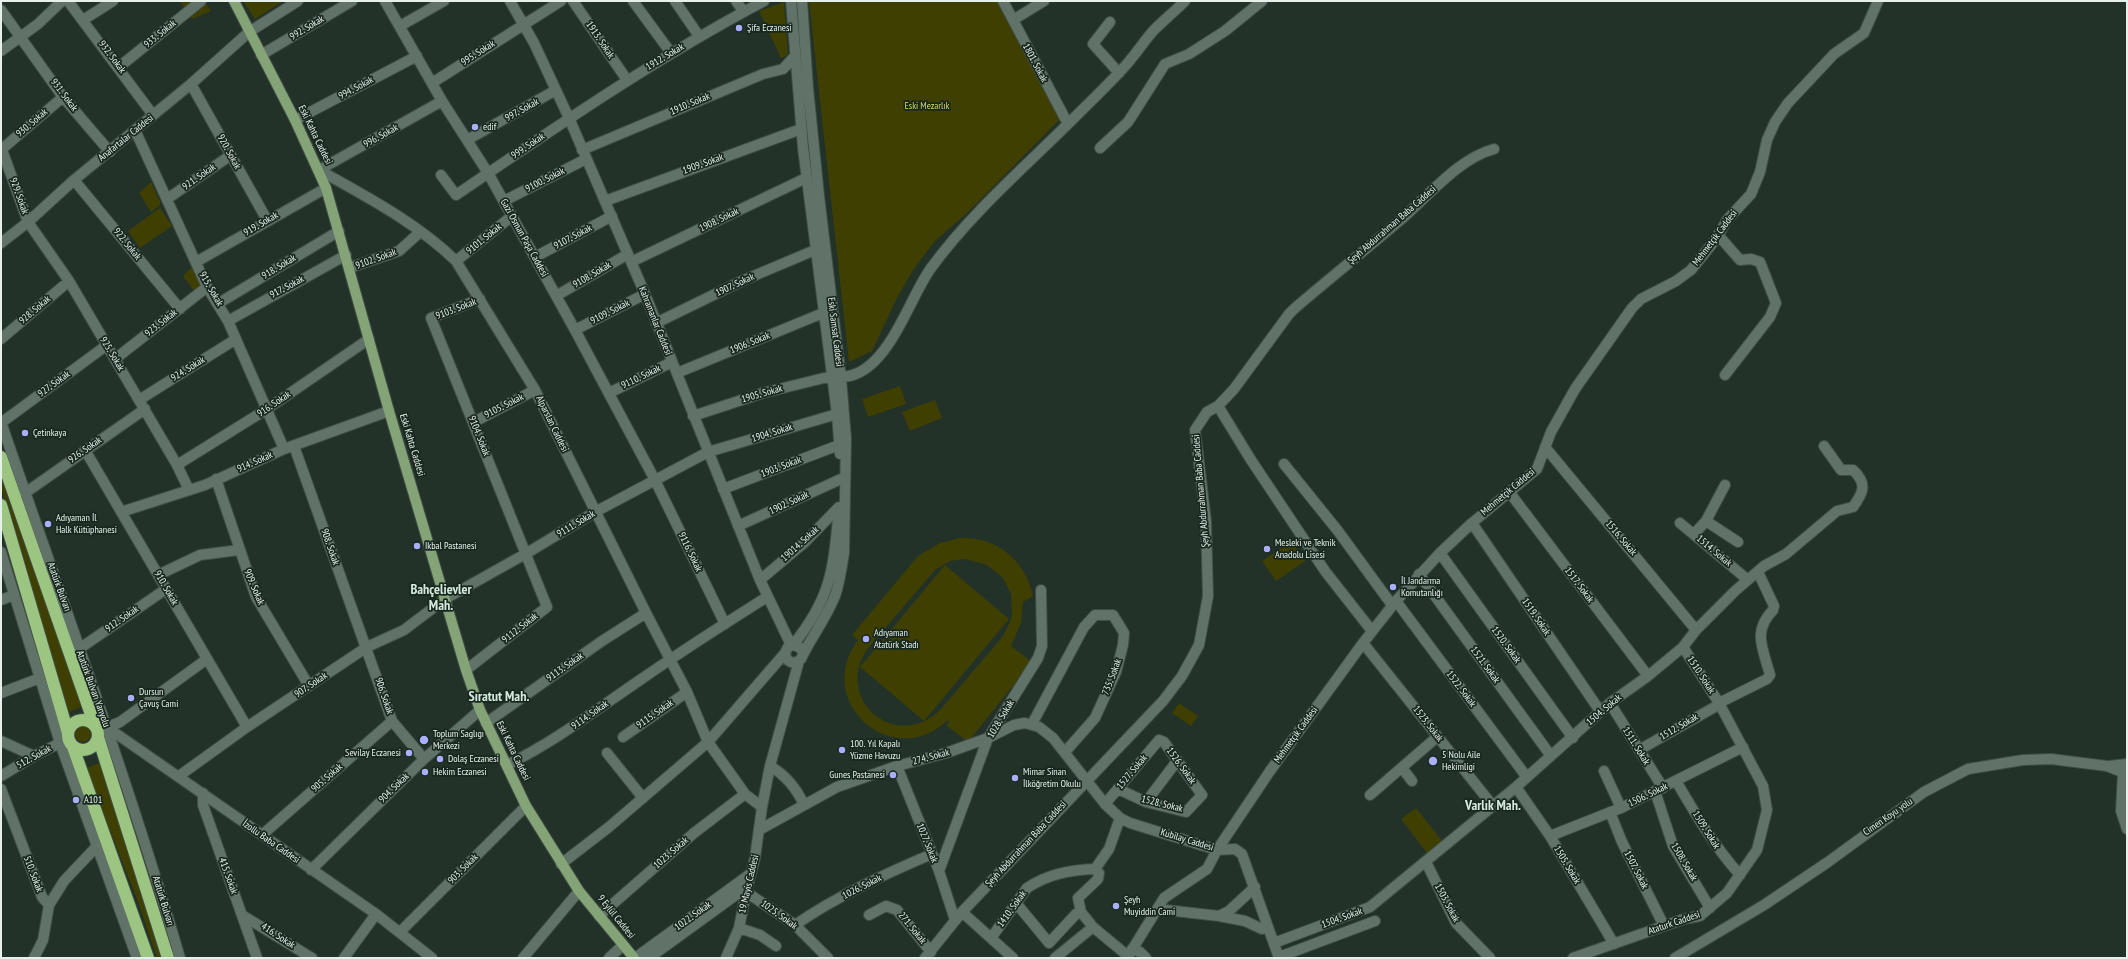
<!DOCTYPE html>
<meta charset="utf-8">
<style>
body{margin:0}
#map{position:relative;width:2128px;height:959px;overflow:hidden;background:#223229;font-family:"PT Sans Narrow",sans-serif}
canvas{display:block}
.frame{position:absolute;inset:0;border:2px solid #e7f1eb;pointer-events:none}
</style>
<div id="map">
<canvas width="2128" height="959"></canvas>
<div class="frame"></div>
</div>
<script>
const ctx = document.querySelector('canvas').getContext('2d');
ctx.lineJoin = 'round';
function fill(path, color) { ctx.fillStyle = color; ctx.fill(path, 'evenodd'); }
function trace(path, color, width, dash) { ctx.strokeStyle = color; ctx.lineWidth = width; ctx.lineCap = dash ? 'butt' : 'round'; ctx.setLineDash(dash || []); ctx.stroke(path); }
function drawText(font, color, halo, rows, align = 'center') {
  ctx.font = font + ' "PT Sans Narrow",sans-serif'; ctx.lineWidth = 3.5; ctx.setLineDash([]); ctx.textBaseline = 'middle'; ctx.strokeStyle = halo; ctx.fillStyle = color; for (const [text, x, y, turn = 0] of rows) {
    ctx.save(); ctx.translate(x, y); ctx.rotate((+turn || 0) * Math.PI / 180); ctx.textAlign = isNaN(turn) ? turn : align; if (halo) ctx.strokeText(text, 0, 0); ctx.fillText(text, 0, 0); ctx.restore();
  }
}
fill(new Path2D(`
 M180 1H204L211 11 192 19Z
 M243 1H283L255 19Z
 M809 1H997L1060 119 968 212 935 241 913 270 897 298 872 351 849 362Z
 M784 2 788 55 781 58 759 11Z
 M151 182 161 204 151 212 139 193Z
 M160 208 172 226 140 248 128 231Z
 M193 266 202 285 195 292 183 276Z
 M900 386 906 404 868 417 862 399Z
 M935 400 942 418 910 431 902 412Z
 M1 473 84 706 68 712 1 488Z
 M960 538C998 537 1025 560 1033 596L1023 602 1021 623 1011 646 1032 662 968 742 947 726 949 719C893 774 812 701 858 640L852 635 918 556 940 543ZM965 559 987 565 1003 578 1011 594 1012 611 1011 620 1003 636 941 709C897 754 832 699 868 648L935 570 950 561Z
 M1292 541 1305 561 1276 581 1262 561Z
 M945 565 1009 619 924 721 860 667Z
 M1179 703 1198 716 1191 726 1172 713Z
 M75 734a8 8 0 1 1 16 0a8 8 0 1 1-16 0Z
 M102 762 161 958H157L138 902 86 768Z
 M1416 808 1442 841 1427 853 1401 819Z`), '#3f3f02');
const minor = new Path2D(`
 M68 1 153 115
 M385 1 442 101 488 173 575 330 655 480 725 624
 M510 1 534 43 569 118 645 294 760 580 791 645
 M573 1 627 80
 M633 1 671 53
 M675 1 699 36
 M736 1 744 12
 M791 1 803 148 837 414 840 454
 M802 1 808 88 819 196 841 378 846 439 844 553C842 566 840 580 836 593 828 616 811 637 801 659 794 666 786 662 785 653L788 647 793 645 801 648 803 654
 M1003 1 1068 124
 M1 10 63 97 110 152
 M83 20 113 1
 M1013 20 1044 1
 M1110 22 1093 44 1119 73
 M400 26 444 1
 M1 51 38 24 62 1
 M261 55 352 1
 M119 67 201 1
 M432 83 561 1
 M191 84 267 220
 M295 120 417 56
 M135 130 207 287 228 321 284 449
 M467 140 556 90
 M1 147 28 222 69 281 177 465 189 490
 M1100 148 1128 122 1165 64 1189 54 1225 31 1262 1
 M2 149 63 97
 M582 150 763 74 783 69 795 56
 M319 170C367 197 417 223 456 261L535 390 646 613 687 692 708 742 745 794 762 807
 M319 170 442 101
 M441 175 456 195C556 127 656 58 764 1
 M74 180 180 309
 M167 199 231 155
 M504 201 586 159
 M605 201 801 129
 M1718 235 1740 260 1751 259 1760 262 1776 303 1770 317 1725 375
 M1 243 28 222 74 180 191 84 249 32 298 1
 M535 257 612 216
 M456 261 512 216
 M196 262 326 188
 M631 262 806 178
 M349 268 399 251 420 232
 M556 296 628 254
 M219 303 339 231
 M228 321 346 255
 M656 323 744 280 815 250
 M575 330 645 294
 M1 339 69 281
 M115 359 207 287
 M677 373 823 313
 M609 393 672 362
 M139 400 236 339
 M1218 406 1251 460 1325 571 1372 631
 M693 416 763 393 832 376C884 387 907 301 931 268 972 212 1026 166 1075 117 1092 100 1110 83 1126 65 1136 54 1144 41 1154 30 1164 20 1175 11 1185 1
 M1 422C62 600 127 777 180 958
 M474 422 535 390
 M1 423 107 345
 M294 446 392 721 424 759
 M1545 447 1696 630
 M85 450 247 727
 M1284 464 1338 531 1392 605
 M177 465 267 409 369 339
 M216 479 256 597 309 686
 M723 489 839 445
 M25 493 145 409
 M1510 493 1648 676
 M121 512 205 485 284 449 389 411
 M1706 521 1738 542
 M1472 523 1600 711
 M1680 523 1748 580
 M738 526 841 479
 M1694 534 1706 521 1725 485
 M1 552 60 743 137 958
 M1440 553 1573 738
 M1419 574 1551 756
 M158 575 200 555 239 550
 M760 580 804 543 839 507
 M1 600 14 595
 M1396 601 1526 776
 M1363 643 1493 806
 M793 645C829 600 833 574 838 518
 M79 649 166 589
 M466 670 547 607 431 318 480 299
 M1 693 40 678
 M1610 703 1663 788
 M1719 703 1767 679 1770 675C1763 648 1752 632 1773 610L1774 606 1758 572
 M486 723 602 641 646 613
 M1032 724 1084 627 1095 615H1113L1124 633 1123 645 1116 672 1095 718 1065 752
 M108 728 376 914 432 958
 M98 731 120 722 207 659
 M623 737 687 692
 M1 741 34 756
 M1639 750 1720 704
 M607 753 643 798
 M507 765C554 742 596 710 640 680 682 651 724 624 767 597
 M770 766C785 775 797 789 804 805
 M897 766 939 871 955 920
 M2109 766 2127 764
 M1402 768 1412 781
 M1604 771 1621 808
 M2123 773 2121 811 2127 829
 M1 776 34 756 68 739
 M179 776 247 727 367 647 404 630 445 599 527 553 595 512 708 452 837 414
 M1676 781C1696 815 1714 846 1740 875
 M1516 787 1550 836 1614 944
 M1 789 42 897 49 905 43 940 34 958
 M1655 791 1673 846 1710 908
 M203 793V805L257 958
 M1370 795 1437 737
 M1146 802 1177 761
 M1105 804 1159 740 1164 742 1202 795 1186 812 1146 802 1118 789
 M1610 812 1622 842 1664 926
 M759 830 837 787 897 766 946 753 988 738 1014 725 1025 723 1039 727 1053 738 1105 804 1120 818 1130 823 1217 850 1235 849 1242 854 1279 958
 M262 835 392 721
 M1550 836 1621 808 1743 747
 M1426 862 1456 923 1490 958
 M561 864 609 827 708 742 785 653
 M1095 869 1099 873 1098 879 1078 898 1081 912 1093 927 1128 956
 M1095 869 1109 849 1120 818
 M311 870 424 759 480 710
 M939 871 988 738 1038 658 1042 646 1041 590
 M746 892 795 925 828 958
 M1016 903 1049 943 1076 914 1081 912
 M49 905 64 881 97 846
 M1157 909 1219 916 1229 911 1255 887
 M962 912 1013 958
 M242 915 312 958
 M869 915 886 906 897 910 931 952
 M599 916 694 833 745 794
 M1219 916 1245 921 1262 929 1268 927
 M795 925C837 896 885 874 932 854
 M739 928 760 935 776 946
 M400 932 526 806
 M991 938 1027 888C1048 874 1070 870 1095 869
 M1274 943 1370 907 1516 787 1610 703 1648 676 1683 647 1696 630 1735 591 1764 566 1786 554 1837 511 1853 507C1863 493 1868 484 1853 470H1841L1824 446
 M1132 949 1140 952 1146 958
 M1279 957 1375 921
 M344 958 376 914
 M523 958 579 891
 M609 958 623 945
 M635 958 750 874
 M649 958 747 887
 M726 958 739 928 746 892 755 858 762 807 770 766 799 661
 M925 958 962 912 1163 701 1182 676 1199 645 1208 596 1206 521 1195 430 1207 412 1218 406 1234 389 1289 314 1295 308C1329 279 1364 251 1398 222 1427 198 1457 159 1494 149
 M1055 958 1093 927
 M1127 958 1164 898 1207 869 1217 850 1270 771 1363 643 1396 601 1440 553 1472 523 1537 469 1551 432 1575 389 1632 308 1641 299 1676 281 1691 270 1716 239 1727 220 1751 194 1760 172 1767 140 1775 122 1788 103 1834 54 1864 33 1878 1
 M1573 958 1684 919 1700 916 1727 893 1757 850 1767 810 1763 786 1719 703 1683 647
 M1675 958 1764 905 1828 862 1924 792 1968 769 2023 760 2051 759 2107 766 2127 774`);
const major = new Path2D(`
 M234 1 295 120 326 188 389 411 466 670 480 710 526 806 579 891 634 958`);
const highway = new Path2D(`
 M1 457 95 726
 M1 505 68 733
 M68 735a15 15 0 1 1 30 0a15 15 0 1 1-30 0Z
 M98 737 168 958
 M73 747 148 958`);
trace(minor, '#404e46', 12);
trace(major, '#404e46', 12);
trace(highway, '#404e46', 14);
trace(minor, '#617368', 10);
trace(major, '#84a477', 10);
trace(highway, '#9bc581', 12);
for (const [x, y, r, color] of [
 [739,28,4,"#abaffb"],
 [475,127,4,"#abaffb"],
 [25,433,4,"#abaffb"],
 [48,524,4,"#abaffb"],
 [417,546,4,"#abaffb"],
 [1267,549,4,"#abaffb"],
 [1393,587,4,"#abaffb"],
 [866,639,4,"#abaffb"],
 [131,698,4,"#abaffb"],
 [424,740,5,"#abaffb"],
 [842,750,4,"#abaffb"],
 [409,753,4,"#abaffb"],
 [440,759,4,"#abaffb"],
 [1433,761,5,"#abaffb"],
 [425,772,4,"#abaffb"],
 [893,775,4,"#abaffb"],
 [1015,778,4,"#abaffb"],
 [76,800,4,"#abaffb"],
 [1116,906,4,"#abaffb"]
]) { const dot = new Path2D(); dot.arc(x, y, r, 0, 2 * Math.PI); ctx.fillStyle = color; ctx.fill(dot); trace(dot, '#18281f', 1.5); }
drawText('10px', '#e7f1eb', '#18281f', [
 ["992. Sokak",307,28,-31],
 ["933. Sokak",160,34,-39],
 ["1913. Sokak",600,40,56],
 ["995. Sokak",478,53,-33],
 ["932. Sokak",112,57,53],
 ["1912. Sokak",665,57,-31],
 ["1801. Sokak",1035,63,62],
 ["994. Sokak",356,88,-28],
 ["931. Sokak",64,95,53],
 ["1910. Sokak",690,104,-23],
 ["997. Sokak",522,110,-29],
 ["930. Sokak",32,123,-40],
 ["Eski Kahta Caddesi",315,135,64],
 ["996. Sokak",381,136,-29],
 ["Anafartalar Caddesi",126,138,-39],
 ["999. Sokak",528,146,-34],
 ["920. Sokak",229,152,61],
 ["1909. Sokak",703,164,-20],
 ["921. Sokak",199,177,-35],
 ["9100. Sokak",545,180,-27],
 ["929. Sokak",19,196,70],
 ["1908. Sokak",719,220,-26],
 ["919. Sokak",261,224,-30],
 ["Şeyh Abdurrahman Baba Caddesi",1392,225,-41],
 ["9107. Sokak",573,237,-28],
 ["Gazi Osman Paşa Caddesi",524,238,61],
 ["Mehmetçik Caddesi",1715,238,-53],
 ["9101. Sokak",484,239,-39],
 ["922. Sokak",127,244,51],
 ["9102. Sokak",376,259,-20],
 ["918. Sokak",279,267,-31],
 ["9108. Sokak",592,275,-30],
 ["1907. Sokak",735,285,-25],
 ["917. Sokak",287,287,-28],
 ["915. Sokak",211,289,60],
 ["9103. Sokak",456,309,-21],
 ["928. Sokak",35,310,-40],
 ["9109. Sokak",610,312,-27],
 ["Kahramanlar Caddesi",655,321,68],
 ["923. Sokak",161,323,-38],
 ["Eski Samsat Caddesi",835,332,83],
 ["1906. Sokak",750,343,-22],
 ["925. Sokak",112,354,59],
 ["924. Sokak",188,369,-32],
 ["9110. Sokak",641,377,-26],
 ["927. Sokak",54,384,-36],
 ["1905. Sokak",762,394,-16],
 ["916. Sokak",274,404,-34],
 ["9105. Sokak",504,406,-27],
 ["Alparslan Caddesi",552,424,64],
 ["1904. Sokak",772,433,-17],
 ["9104. Sokak",479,436,68],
 ["Eski Kahta Caddesi",412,445,73],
 ["926. Sokak",85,450,-35],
 ["914. Sokak",255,462,-24],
 ["1903. Sokak",781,467,-21],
 ["Şeyh Abdurrahman Baba Caddesi",1201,491,-95],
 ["Mehmetçik Caddesi",1508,492,-40],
 ["1902. Sokak",789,503,-25],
 ["9111. Sokak",576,524,-31],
 ["1516. Sokak",1621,538,50],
 ["19014. Sokak",800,544,-42],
 ["908. Sokak",330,547,71],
 ["1514. Sokak",1714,551,40],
 ["9116. Sokak",690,552,64],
 ["1517. Sokak",1579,585,53],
 ["Atatürk Bulvarı",59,587,70],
 ["909. Sokak",254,587,67],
 ["910. Sokak",166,588,60],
 ["1519. Sokak",1536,617,56],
 ["912. Sokak",122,619,-35],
 ["9112. Sokak",520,628,-38],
 ["1520. Sokak",1506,645,54],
 ["1521. Sokak",1485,665,54],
 ["9113. Sokak",565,667,-35],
 ["1510. Sokak",1701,675,57],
 ["735. Sokak",1112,677,-69],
 ["907. Sokak",311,685,-34],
 ["Atatürk Bulvarı Yanyolu",93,689,70],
 ["1522. Sokak",1461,689,53],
 ["906. Sokak",384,696,71],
 ["1504. Sokak",1604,710,-40],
 ["9115. Sokak",655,714,-35],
 ["9114. Sokak",590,715,-35],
 ["1028. Sokak",1001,719,-59],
 ["1523. Sokak",1428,724,52],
 ["1512. Sokak",1679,727,-30],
 ["Mehmetçik Caddesi",1296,735,-54],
 ["1511. Sokak",1636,746,58],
 ["Eski Kahta Caddesi",513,751,64],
 ["512. Sokak",34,757,-29],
 ["274. Sokak",931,757,-15],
 ["1526. Sokak",1181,766,54],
 ["1527. Sokak",1132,772,-50],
 ["905. Sokak",327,778,-41],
 ["904. Sokak",394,788,-44],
 ["1506. Sokak",1648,795,-26],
 ["1528. Sokak",1162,804,14],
 ["Cimen Koyu yolu",1888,817,-35],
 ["1509. Sokak",1706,830,58],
 ["Kubilay Caddesi",1187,840,17],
 ["İzollu Baba Caddesi",271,842,35],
 ["1027. Sokak",927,843,68],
 ["Şeyh Abdurrahman Baba Caddesi",1026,844,-47],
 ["1023. Sokak",671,853,-41],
 ["1508. Sokak",1684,862,60],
 ["1505. Sokak",1567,865,59],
 ["903. Sokak",463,869,-45],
 ["1507. Sokak",1636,870,63],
 ["510. Sokak",33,874,69],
 ["415. Sokak",228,876,70],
 ["19 Mayis Caddesi",749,884,-77],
 ["1026. Sokak",862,887,-27],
 ["Atatürk Bulvarı",163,901,73],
 ["1503. Sokak",1447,903,62],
 ["1410. Sokak",1012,909,-54],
 ["1025. Sokak",779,915,36],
 ["1022. Sokak",693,916,-36],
 ["9 Eylül Caddesi",616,917,51],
 ["1504. Sokak",1342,918,-20],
 ["Ataturk Caddesi",1674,923,-19],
 ["271. Sokak",912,928,51],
 ["416. Sokak",278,936,33]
]);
drawText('10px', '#e7f1eb', '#18281f', [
 ["Şifa Eczanesi",747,28],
 ["edif",483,127],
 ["Çetinkaya",33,433],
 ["Adıyaman İl",56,518],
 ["Halk Kütüphanesi",56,530],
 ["Mesleki ve Teknik",1275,543],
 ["Anadolu Lisesi",1275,555],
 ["Ikbal Pastanesi",425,546],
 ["İl Jandarma",1401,581],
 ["Komutanlığı",1401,593],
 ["Adıyaman",874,633],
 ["Atatürk Stadı",874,645],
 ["Dursun",139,692],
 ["Çavuş Cami",139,704],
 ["Toplum Saglıgı",433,734],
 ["Merkezi",433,746],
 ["100. Yıl Kapalı",850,744],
 ["Yüzme Havuzu",850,756],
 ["Sevilay Eczanesi",401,753,"right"],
 ["5 Nolu Aile",1442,755],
 ["Hekimligi",1442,767],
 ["Dolaş Eczanesi",448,759],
 ["Hekim Eczanesi",433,772],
 ["Mimar Sinan",1023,772],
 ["İlköğretim Okulu",1023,784],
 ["Gunes Pastanesi",885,775,"right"],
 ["A101",84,800],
 ["Şeyh",1124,900],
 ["Muyiddin Cami",1124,912]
], 'left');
drawText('10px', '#d4d564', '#18281f', [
 ["Eski Mezarlık",927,106]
]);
drawText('bold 14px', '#d5eadd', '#18281f', [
 ["Bahçelievler",441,590],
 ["Mah.",441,606],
 ["Sıratut Mah.",499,697],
 ["Varlık Mah.",1493,806]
]);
</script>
